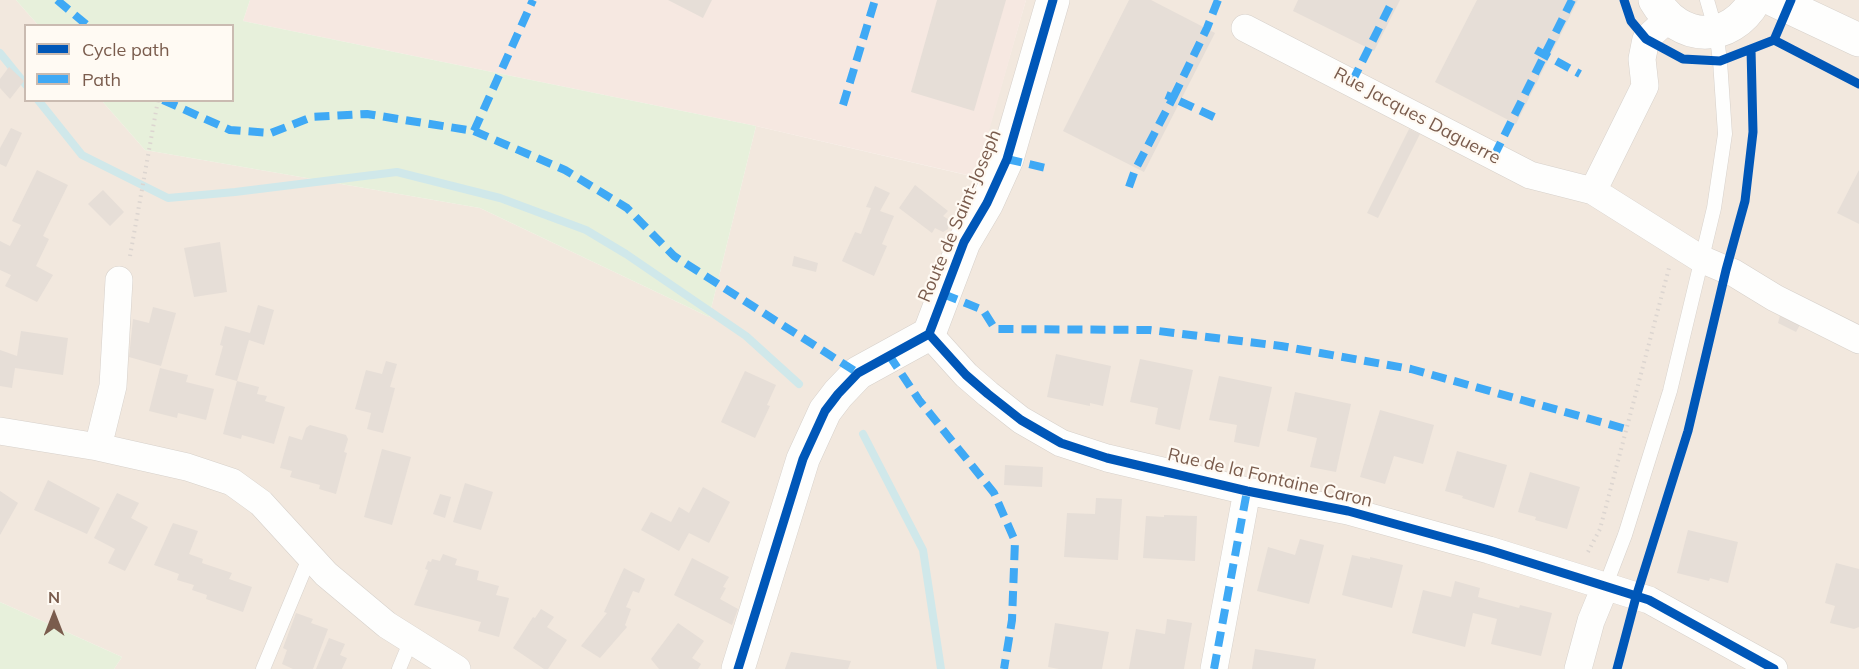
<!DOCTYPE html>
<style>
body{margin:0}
#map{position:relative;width:1859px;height:669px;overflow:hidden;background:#f9f5f0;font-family:Mulish,sans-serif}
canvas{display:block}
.legend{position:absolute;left:24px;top:24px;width:210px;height:78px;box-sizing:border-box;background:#fffaf3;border:2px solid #cabbb1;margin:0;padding:8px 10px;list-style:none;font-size:18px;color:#7a5c4d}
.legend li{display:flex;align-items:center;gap:12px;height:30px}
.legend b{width:30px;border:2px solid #cabbb1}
.north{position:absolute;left:24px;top:585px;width:60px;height:60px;-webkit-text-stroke:4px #fffaf3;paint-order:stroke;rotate:0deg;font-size:16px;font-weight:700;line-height:24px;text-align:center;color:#7a5c4d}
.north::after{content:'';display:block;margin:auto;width:21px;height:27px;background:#7a5c4d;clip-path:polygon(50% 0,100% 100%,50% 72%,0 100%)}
</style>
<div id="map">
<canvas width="1859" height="669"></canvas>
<ul class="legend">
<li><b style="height:8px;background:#0057b8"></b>Cycle path</li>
<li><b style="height:8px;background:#3fa9f5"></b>Path</li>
</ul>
<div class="north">N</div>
</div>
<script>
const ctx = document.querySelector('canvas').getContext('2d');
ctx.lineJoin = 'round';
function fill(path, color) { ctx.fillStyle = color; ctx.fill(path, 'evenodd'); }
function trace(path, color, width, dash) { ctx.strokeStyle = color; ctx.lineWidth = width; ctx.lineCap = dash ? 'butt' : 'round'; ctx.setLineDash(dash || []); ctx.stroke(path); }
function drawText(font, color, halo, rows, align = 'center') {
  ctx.font = font + ' Mulish,sans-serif'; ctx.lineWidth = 4.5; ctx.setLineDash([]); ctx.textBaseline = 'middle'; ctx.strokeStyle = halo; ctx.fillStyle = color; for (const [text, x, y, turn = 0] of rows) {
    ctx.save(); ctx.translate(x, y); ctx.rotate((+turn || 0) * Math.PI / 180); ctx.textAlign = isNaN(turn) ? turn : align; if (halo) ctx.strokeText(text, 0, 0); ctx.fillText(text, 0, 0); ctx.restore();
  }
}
fill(new Path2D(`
 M0 0H16L38 25 26 26V100L102 101 145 150 480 208 709 317 756 126 975 177 1026 0H1859V669H114L122 657 0 602Z`), '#f2e8de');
fill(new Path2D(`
 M250 0H1026L976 177 756 126 243 21Z`), '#f6e8e1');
fill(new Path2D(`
 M16 0H250L243 21 756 126 709 317 480 208 145 150 102 101 232 100V26L38 25Z
 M0 602 122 657 114 669H0Z`), '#e7f0db');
trace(new Path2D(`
 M0 53 26 85
 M38 100 82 155 168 198 235 192 397 172 500 198 586 230 626 254 746 336 799 384
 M863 434 923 550 941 669`), '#d0e8ea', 8);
fill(new Path2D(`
 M668 0H712L703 18Z
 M937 0H1006L974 111 911 92Z
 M1129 0H1151L1215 33 1144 172 1063 131Z
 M1298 0H1400L1374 51 1293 11Z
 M1477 0H1578L1516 124 1435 82Z
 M9 67 24 81 10 99 0 88V79Z
 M11 128 22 133 6 167 0 164V148Z
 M1409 129 1420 134 1378 218 1367 213Z
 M37 170 68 185 43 236 49 239 36 266 53 275 37 302 5 286 11 275 0 270V241L10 246 21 225 12 221Z
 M1859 170V224L1837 213Z
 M915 185 948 211 943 216 949 220 948 229 943 232 935 228 932 233 899 208Z
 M875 186 890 193 880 211 894 216 882 244 887 246 874 276 842 261 855 232 861 234 871 208 866 207Z
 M103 190 124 212 110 226 88 204Z
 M220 242 227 292 194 297 184 248Z
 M794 256 818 263 816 272 792 266Z
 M258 305 274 310 264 345 249 340 237 381 215 375 223 346 220 345 225 326 250 333Z
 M153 307 176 313 161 366 129 357 133 319 149 323Z
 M1782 308 1802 321 1796 332 1778 323Z
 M21 331 68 338 63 375 15 368 12 388 0 386V350L17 356Z
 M1056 354 1111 366 1103 406 1090 403V406L1047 397Z
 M1140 359 1193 370 1180 430 1155 424 1158 408 1130 402Z
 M386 361 397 364 390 387 395 388 383 433 367 429 371 413 355 409 366 370 382 374Z
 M160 368 188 375 186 382 214 389 206 420 178 413 177 418 149 411Z
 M745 371 776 385 767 405 770 406 755 438 721 422Z
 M1219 376 1272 387 1259 447 1234 442 1237 425 1209 420Z
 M237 381 259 387 257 394 267 396 265 401 285 407 274 444 242 435 241 439 223 434Z
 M1295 392 1351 404 1336 472 1310 467 1317 438 1287 431Z
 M1380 410 1434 425 1423 464 1394 456 1385 484 1360 477Z
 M310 425 346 435 348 439 344 452 347 453 336 494 319 489 320 485 290 477 292 471 280 468 289 436 302 440 306 428Z
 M382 449 411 457 392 525 364 517Z
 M1457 451 1507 465 1494 508 1462 498 1463 496 1445 491Z
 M1005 465 1043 467 1042 487 1004 485Z
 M1530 472 1580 487 1567 529 1535 520 1536 517 1518 512Z
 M48 480 100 508 87 534 34 510Z
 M465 483 493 492 481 530 453 522Z
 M703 487 730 502 709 543 689 533 679 551 641 530 651 512 671 522 679 507 689 513Z
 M0 491 18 503 0 535Z
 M117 493 139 503 131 518 148 527 125 571 108 563 115 549 94 538Z
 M440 494 451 497 445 518 433 514Z
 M1096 498 1122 499 1118 560 1064 557 1067 513 1095 514Z
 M1164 515 1197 516 1195 561 1143 558 1146 516 1164 517Z
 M173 523 198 531 189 554 203 559 202 563 232 573 229 579 252 587 243 612 206 599 207 595 192 590 194 585 177 580 179 574 154 565Z
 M1688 530 1738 542 1728 583 1710 578 1709 581 1677 573Z
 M1300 539 1324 545 1309 604 1257 591 1268 547 1295 555Z
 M443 554 457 559 455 565 479 571 477 580 499 586 496 595 509 598 499 637 478 631 481 622 414 605 428 570 425 569 428 561 431 562 432 559 440 561Z
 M1352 555 1370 559V557L1403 565 1392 608 1342 595Z
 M692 558 729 577 723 587 726 588 720 599 738 609 732 625 674 595Z
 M1836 563 1859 569V627L1854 629 1830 623 1835 606 1825 603Z
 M624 568 645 579 639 593 633 591 626 607 631 609 625 625 627 627 600 658 581 646 607 613 604 612Z
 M1455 581 1480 588 1478 597 1519 608 1520 605 1552 613 1541 656 1491 644 1497 619 1473 613 1465 647 1412 633 1423 590 1451 597Z
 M541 609 554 617 547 627 567 640 548 669H544L513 648 533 617 535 618Z
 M296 613 313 619 311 623 328 629 313 669H293L282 664 287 650 283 648Z
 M1167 619 1192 623 1184 669H1129L1136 629 1165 634Z
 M678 623 704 641 692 658 701 664 698 669H659L651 659Z
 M1055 623 1109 632 1102 669H1059L1048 667Z
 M329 638 345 644 340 655 347 658 342 669H316Z
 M1255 649 1316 659 1314 669H1252Z
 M791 652 851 661 848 669H785Z`), '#e6ded7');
const service = new Path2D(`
 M1605 587 1625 535 1670 391 1714 208 1725 134 1720 61 1716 31 1707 0
 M263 669 310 556
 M399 669 411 640`);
const minor = new Path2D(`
 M1245 28 1530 175 1593 191 1701 259 1734 273 1775 298 1859 340
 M1593 191 1645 86 1642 59 1646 39 1668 19
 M929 334 966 375 988 394 1021 420 1061 443 1107 458 1247 491 1348 511 1489 550 1576 577 1649 600 1774 669
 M0 431 98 447 187 467 232 482 261 503 326 574 387 625 457 669
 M98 447 113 386 119 280
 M1214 669 1247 491
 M1578 669 1591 621 1605 587`);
const tertiary = new Path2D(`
 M1655 0C1679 42 1730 44 1755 0
 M1774 0 1859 40
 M738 669 803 459 825 411 838 394 858 373 929 334 964 242 987 203 1007 159 1053 0`);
trace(service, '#d7d1cb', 15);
trace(minor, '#d7d1cb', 28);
trace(tertiary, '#d7d1cb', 34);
trace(new Path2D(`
 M130 256 158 100
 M1588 552 1600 529 1669 268`), '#dcd5d0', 4, [1.5, 4.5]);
trace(service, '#fefefd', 14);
trace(minor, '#fefefd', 27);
trace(tertiary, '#fefefd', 33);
trace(new Path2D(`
 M57 0 88 26
 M1536 50 1580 74
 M1352 82 1393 0
 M163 100 230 130 271 133 312 117 367 114 474 131 565 170 627 208 674 256 858 373
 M843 105 875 0
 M1214 117 1173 98 1207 28 1218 0
 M474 131 533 0
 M1494 156 1572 0
 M1007 159 1050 169
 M1129 187 1135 170 1173 98 1166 95
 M943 294 983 310 995 329 1150 330 1281 346 1411 369 1626 429
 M889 355 919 400 994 493 1015 541 1012 620 1004 669
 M1214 669 1247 491`), '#3fa9f5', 8, [15, 8]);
trace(new Path2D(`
 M1624 0 1631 21 1646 39 1683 59 1720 61 1774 40 1791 0
 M1774 40 1859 84
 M929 334 966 375 988 394 1021 420 1061 443 1107 458 1247 491 1348 511 1489 550 1576 577 1649 600 1774 669
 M738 669 803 459 825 411 838 394 858 373 929 334 964 242 987 203 1007 159 1053 0
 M1617 669 1636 597 1688 431 1726 270 1745 201 1753 132 1751 49`), '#0057b8', 9);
drawText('18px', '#7a5c4d', '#fffaf3', [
 ["Rue Jacques Daguerre",1417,116,28],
 ["Route de Saint-Joseph",960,216,-67],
 ["Rue de la Fontaine Caron",1270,478,13]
]);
</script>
